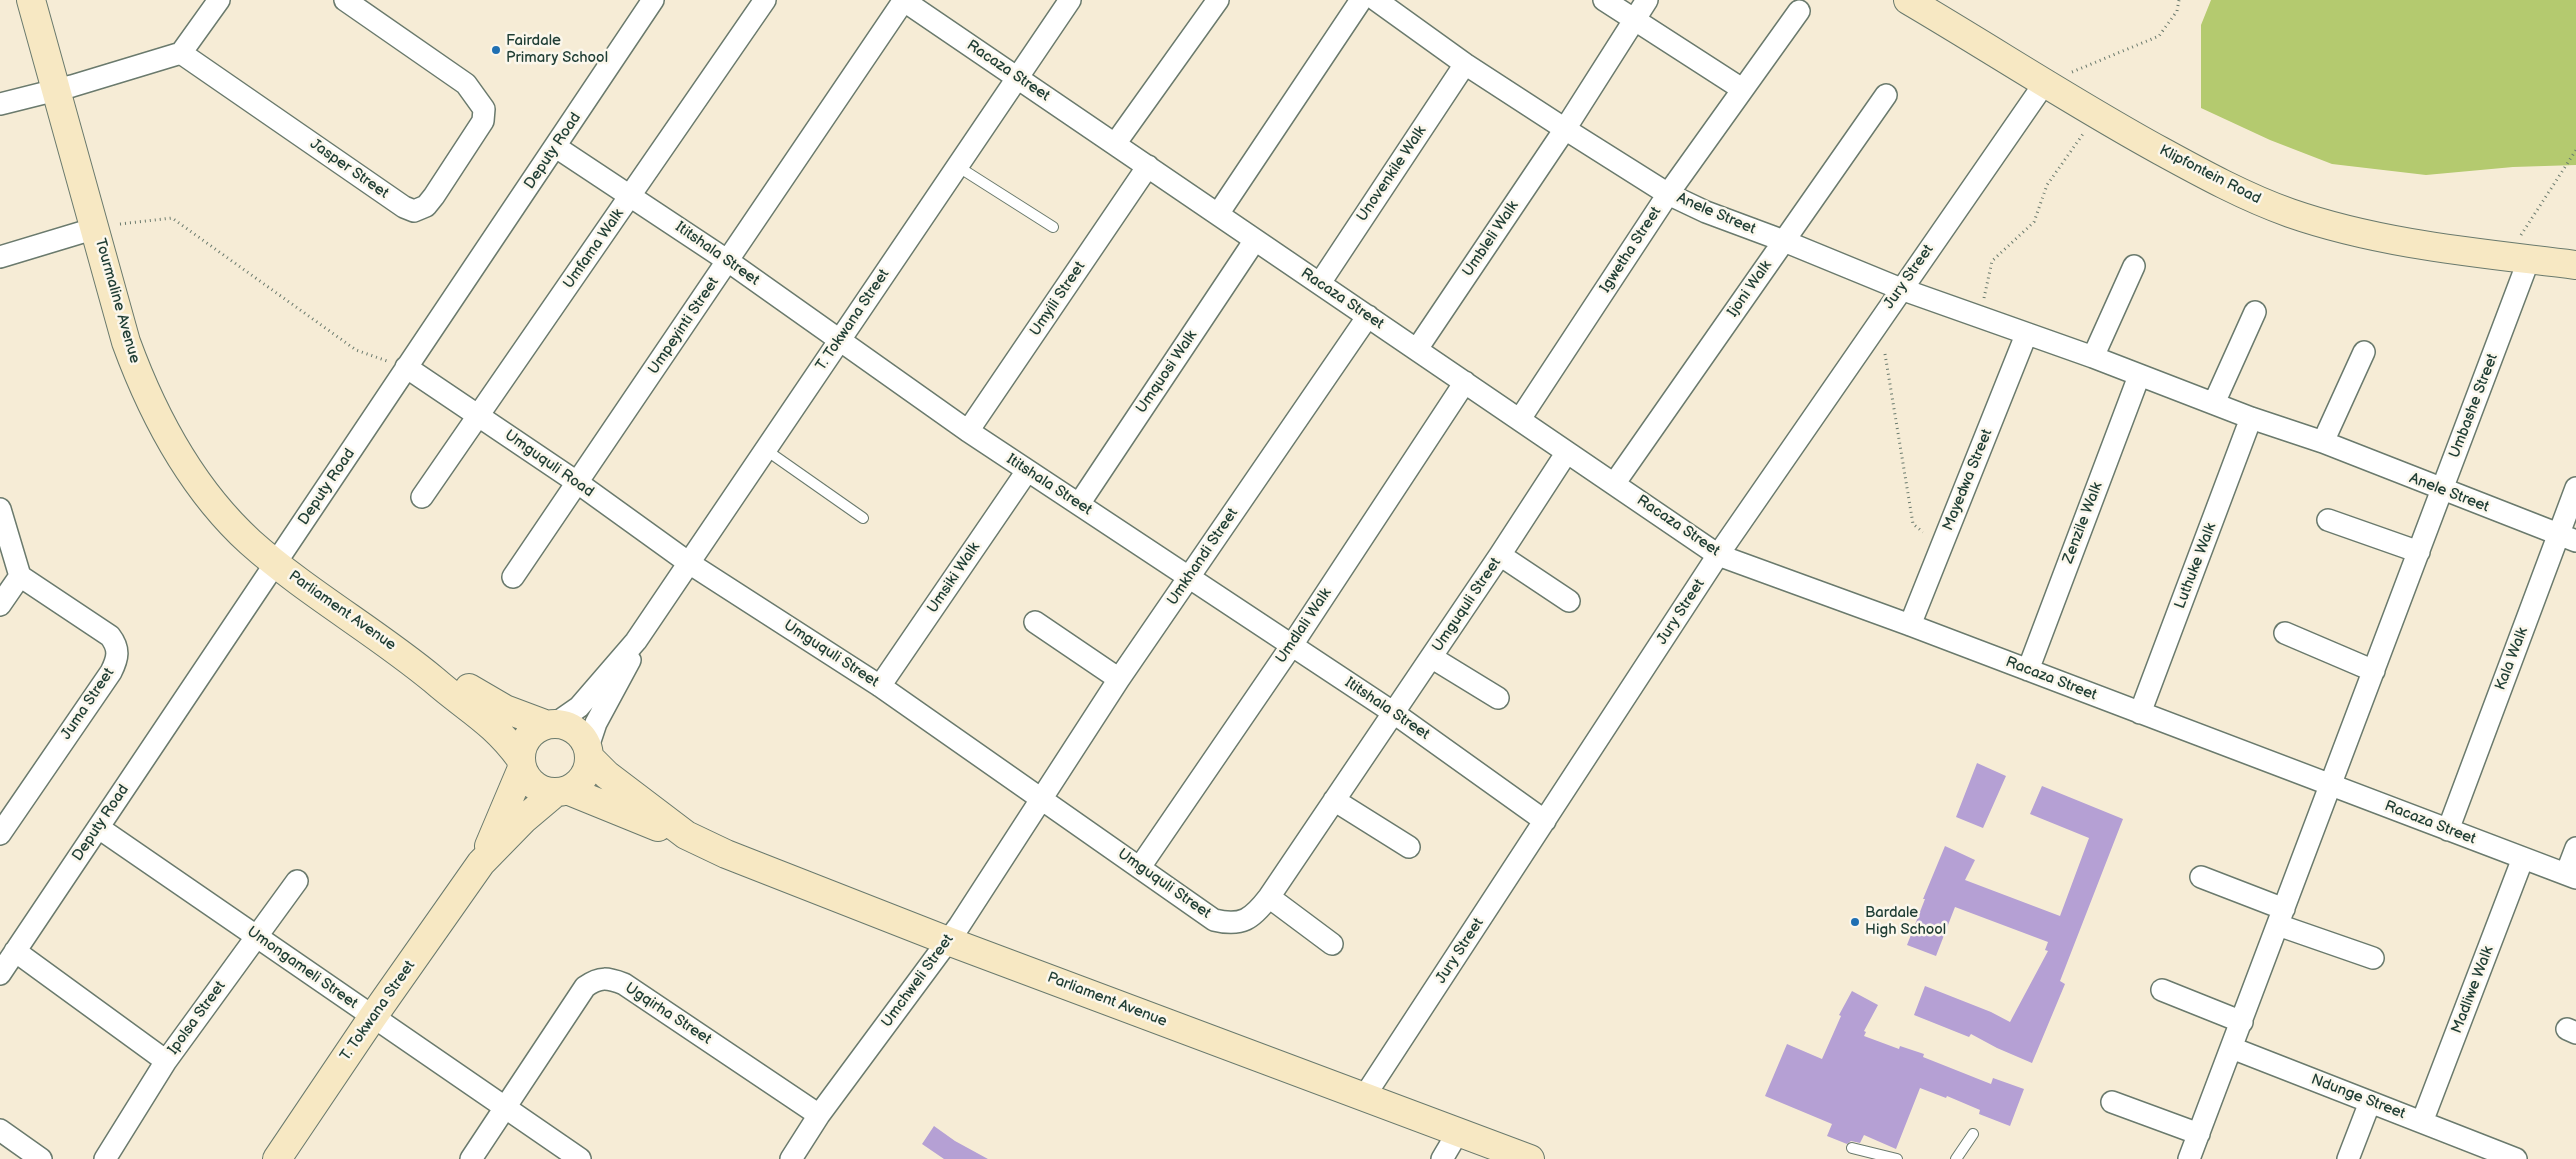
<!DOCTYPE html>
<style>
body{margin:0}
canvas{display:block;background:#f6ecd6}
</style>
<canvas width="2576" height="1159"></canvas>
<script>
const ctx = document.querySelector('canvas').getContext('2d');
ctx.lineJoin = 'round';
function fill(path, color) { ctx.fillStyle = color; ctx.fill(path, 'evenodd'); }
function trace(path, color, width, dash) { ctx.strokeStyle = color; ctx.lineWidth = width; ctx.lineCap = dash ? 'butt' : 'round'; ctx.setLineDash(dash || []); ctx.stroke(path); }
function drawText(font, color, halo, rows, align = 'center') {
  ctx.font = font + ' "Balsamiq Sans",sans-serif'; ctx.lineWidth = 5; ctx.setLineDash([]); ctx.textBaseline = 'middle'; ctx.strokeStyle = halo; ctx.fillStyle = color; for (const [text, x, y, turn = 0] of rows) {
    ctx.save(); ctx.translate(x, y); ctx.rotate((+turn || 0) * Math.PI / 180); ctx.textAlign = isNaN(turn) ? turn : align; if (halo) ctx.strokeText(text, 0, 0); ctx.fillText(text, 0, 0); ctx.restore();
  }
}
fill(new Path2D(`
 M2211 0H2576V165L2513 167 2426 175 2332 164 2270 140 2201 108V25Z`), '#b4ca6f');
fill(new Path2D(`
 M1977 763 2006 776 1983 828 1956 817Z
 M2042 786 2123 819 2060 981 2065 984 2032 1063 1997 1048 1971 1034 1969 1037 1914 1015 1925 986 1991 1012 2010 1022 2048 951 2045 950 2048 942 1955 907 1936 956 1907 945 1925 899H1923L1945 846 1975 860 1965 880 2060 916 2089 838 2030 814Z
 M1852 991 1878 1005 1864 1031 1866 1032 1864 1036 1899 1049 1900 1046 1924 1054 1923 1057 1991 1084 1993 1078 2024 1089 2010 1126 1979 1114 1980 1110 1947 1096 1946 1098 1920 1088 1896 1149 1864 1135 1860 1143 1851 1141 1847 1144 1827 1136 1832 1124 1765 1096 1787 1044 1822 1059 1841 1016 1839 1015Z
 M934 1126 955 1141 988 1159H944L922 1144Z`), '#b5a0d4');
const lane = new Path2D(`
 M957 166 1053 227
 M766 450 863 518
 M1852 1148 1897 1159
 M1956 1159 1973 1134`);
const street = new Path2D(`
 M903 0 1718 555 1910 625 2576 878
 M1376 0 1465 64 1565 129 1668 194 1706 212 1784 241 1901 289 2093 357 2251 418 2323 442 2576 541
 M1604 0 1742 89
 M181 53 404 207 414 211 426 206 434 196 483 121 484 109 466 84 345 0
 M0 104 72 86 181 53 219 0
 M1115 144 1218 0
 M556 147 728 261 968 431 1394 713 1545 821
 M1218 214 1361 0
 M0 257 96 228
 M1320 283 1465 64
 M1417 349 1565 129 1647 0
 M2093 357 2134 266
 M406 367 578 483 689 563 880 686 1214 920C1242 927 1252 919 1269 897L1500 555 1567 452
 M2214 403 2255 312
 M1520 419 1668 194 1799 11
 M968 431 1148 166
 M2323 442 2364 352
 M1614 484 1886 95
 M422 497 765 0
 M1079 504 1255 240
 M0 509 20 576
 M2328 520 2419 552
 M1500 555 1569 601
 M513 577 904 0
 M0 605 20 576
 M1035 622 1119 679
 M1910 625 2026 335
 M2285 633 2374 671
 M1431 657 1498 698
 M2028 670 2139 376
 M880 686 1027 471
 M2140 713 2251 418
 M556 723 579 707 636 641 1070 0
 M588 747 596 723 630 660
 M1334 800 1409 847
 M99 828 580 1159
 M2448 830 2576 488
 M0 834 111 672C118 658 120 649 110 636L20 576
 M1140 867 1292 645 1465 382
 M2566 874 2576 848
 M2201 877 2284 909
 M1269 897 1332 944
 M2278 925 2373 958
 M15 951 166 1061
 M0 974 653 0
 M2162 990 2242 1022
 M2567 1029 2576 1033
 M2232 1048 2516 1159
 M1364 1097 1718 555 2044 84
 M2112 1102 2199 1134
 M2422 1122 2523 858
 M0 1130 41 1159
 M105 1159 166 1061 297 881
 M471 1159 585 987C600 976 608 978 624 984L819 1115
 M791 1159 819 1115 959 926 1119 679 1368 316
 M1442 1159 1458 1132
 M2189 1159 2529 259
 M2348 1159 2370 1102`);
const secondary = new Path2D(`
 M31 0 126 342C153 416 191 488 250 542 307 593 375 631 434 680 467 709 493 721 520 758
 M1908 0C1993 50 2075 104 2161 151 2203 174 2245 197 2290 213 2382 245 2481 253 2576 265
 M469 688 505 709 545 724
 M521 758a34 34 0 1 1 68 0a34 34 0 1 1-68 0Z
 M589 757 607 775 686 835 726 854 948 941 1530 1159
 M567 790 658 827
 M489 846 522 768
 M277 1159 372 1018 481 863 524 819 556 792`);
trace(lane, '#6a7a6d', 12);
trace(street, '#6a7a6d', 24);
trace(secondary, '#6a7a6d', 30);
trace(new Path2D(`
 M2072 72 2159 36 2177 11 2179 0
 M120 224 172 218 356 350 387 361
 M2521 235 2576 150
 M1984 298 1992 261 2034 222 2047 185 2083 134
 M1885 354 1913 524 1923 532`), '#6a7a6d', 3, [1, 4]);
trace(lane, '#fff', 10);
trace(street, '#fff', 21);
trace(secondary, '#f7e8c3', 28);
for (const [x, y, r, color] of [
 [496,50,5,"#1f6fb2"],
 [1855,922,5,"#1f6fb2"]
]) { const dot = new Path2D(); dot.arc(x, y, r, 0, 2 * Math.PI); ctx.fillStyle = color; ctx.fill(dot); trace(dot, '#fbf7ec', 2); }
drawText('15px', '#1f3d34', '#fbf7ec', [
 ["Fairdale",506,41],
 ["Primary School",506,58],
 ["Bardale",1865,913],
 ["High School",1865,930]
], 'left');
drawText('15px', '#1f3d34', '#fbf7ec', [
 ["Racaza Street",1008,71,34],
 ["Deputy Road",553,151,-56],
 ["Jasper Street",349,169,35],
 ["Unovenkile Walk",1392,174,-56],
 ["Klipfontein Road",2210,175,27],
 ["Anele Street",1716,214,23],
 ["Umbleli Walk",1491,239,-56],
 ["Umfama Walk",594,249,-55],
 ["Igwetha Street",1631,250,-57],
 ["Ititshala Street",717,254,35],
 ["Jury Street",1909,277,-55],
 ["Ijoni Walk",1750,289,-55],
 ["Umyili Street",1058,299,-56],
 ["Racaza Street",1342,299,34],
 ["Tourmaline Avenue",117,301,74],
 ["T. Tokwana Street",853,320,-56],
 ["Umpeyinti Street",684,326,-56],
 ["Umquosi Walk",1167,372,-56],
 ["Umbashe Street",2474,406,-69],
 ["Umguquli Road",549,464,35],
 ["Mayedwa Street",1968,480,-68],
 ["Ititshala Street",1049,485,33],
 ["Deputy Road",327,487,-56],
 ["Anele Street",2449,493,21],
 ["Zenzile Walk",2083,523,-69],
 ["Racaza Street",1678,526,34],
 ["Umkhandi Street",1203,557,-56],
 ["Luthuke Walk",2196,566,-69],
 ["Umsiki Walk",954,578,-56],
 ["Umguquli Street",1467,605,-56],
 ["Parliament Avenue",342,611,35],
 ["Jury Street",1681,612,-57],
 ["Umdlali Walk",1304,626,-56],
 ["Umguquli Street",831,654,33],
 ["Kala Walk",2512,659,-69],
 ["Racaza Street",2051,679,21],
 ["Juma Street",88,704,-56],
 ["Ititshala Street",1387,709,34],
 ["Deputy Road",101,823,-56],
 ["Racaza Street",2430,823,21],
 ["Umguquli Street",1164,884,35],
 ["Jury Street",1460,951,-57],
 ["Umongameli Street",302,968,35],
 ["Umchweli Street",918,981,-54],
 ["Madliwe Walk",2473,990,-69],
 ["Parliament Avenue",1107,1000,21],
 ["T. Tokwana Street",378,1011,-55],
 ["Ugqirha Street",668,1014,33],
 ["Ipolsa Street",197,1018,-54],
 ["Ndunge Street",2358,1097,21]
]);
</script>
